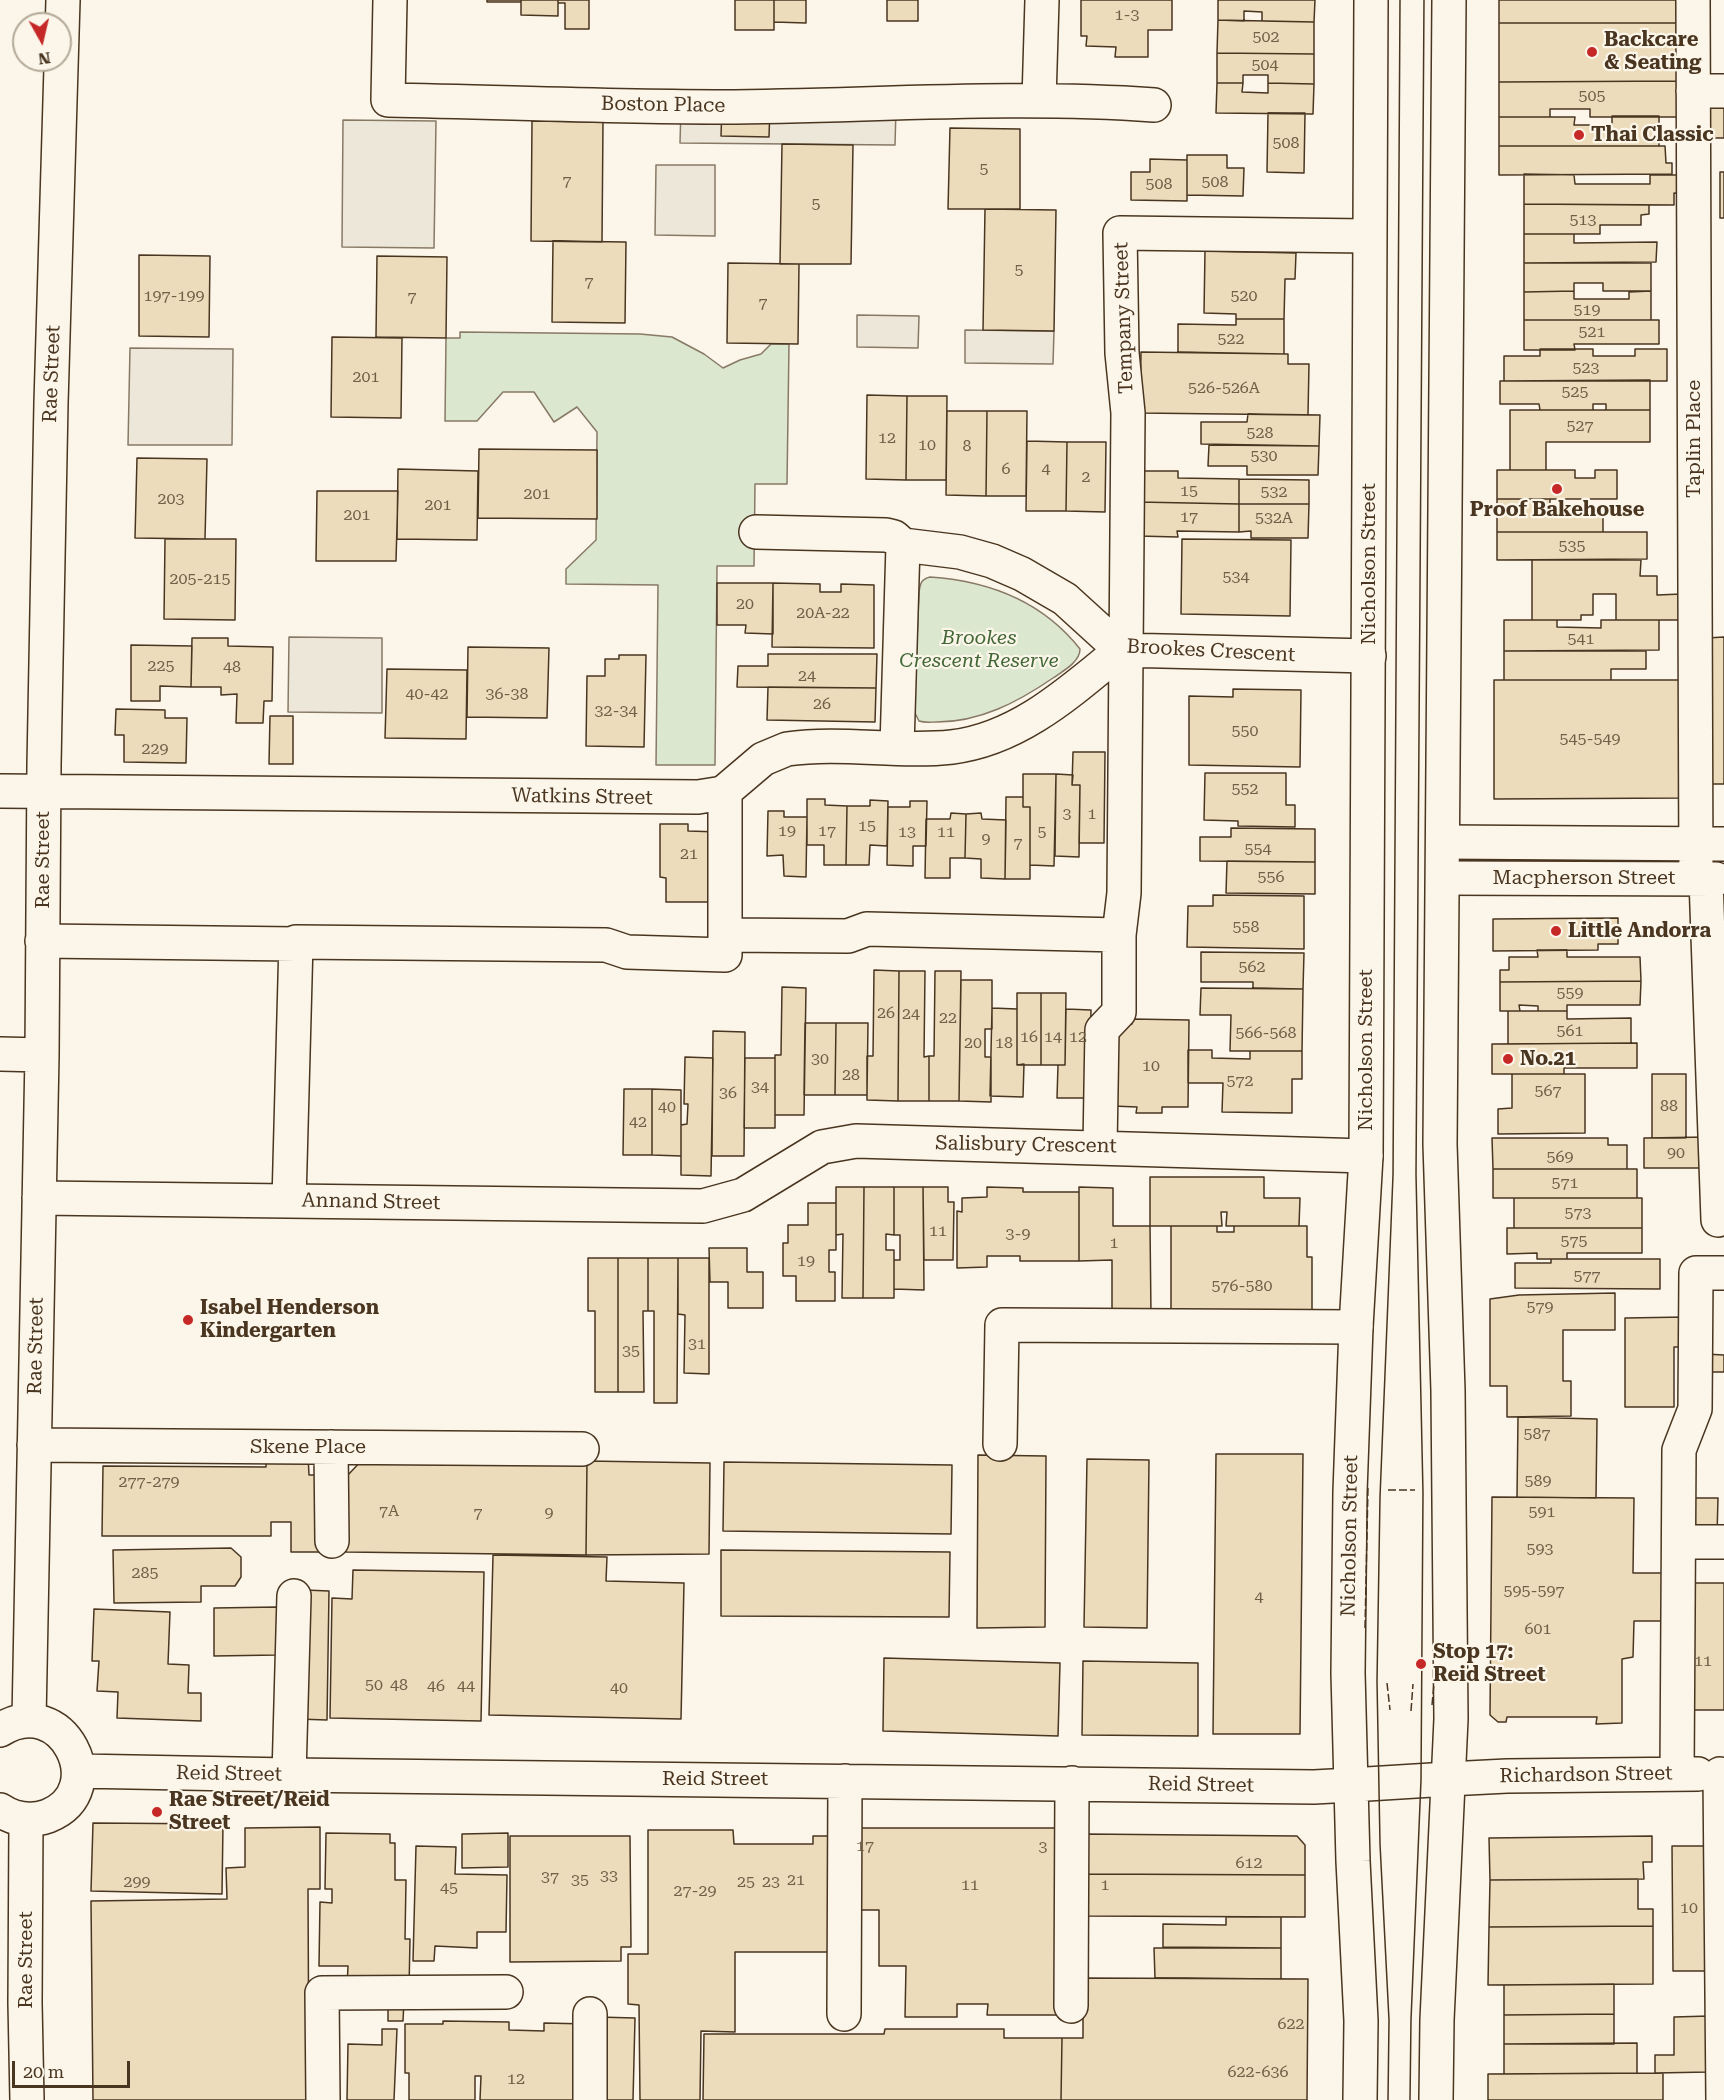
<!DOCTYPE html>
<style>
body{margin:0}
#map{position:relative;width:1724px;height:2100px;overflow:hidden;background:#fbf6e9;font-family:"Roboto Serif",serif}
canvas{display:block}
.north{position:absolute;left:12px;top:12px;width:60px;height:60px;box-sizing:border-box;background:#fbf6e9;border:2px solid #b4a999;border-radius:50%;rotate:172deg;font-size:16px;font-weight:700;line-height:24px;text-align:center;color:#4a3520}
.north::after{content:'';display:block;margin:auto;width:21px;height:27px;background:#c62828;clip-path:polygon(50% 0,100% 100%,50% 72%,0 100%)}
.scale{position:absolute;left:12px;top:2061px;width:118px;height:27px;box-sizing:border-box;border:3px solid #4a3520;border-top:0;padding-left:8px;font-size:18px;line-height:21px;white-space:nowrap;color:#4a3520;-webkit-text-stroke:4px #fbf6e9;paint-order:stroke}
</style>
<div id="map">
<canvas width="1724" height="2100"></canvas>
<div class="north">N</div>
<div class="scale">20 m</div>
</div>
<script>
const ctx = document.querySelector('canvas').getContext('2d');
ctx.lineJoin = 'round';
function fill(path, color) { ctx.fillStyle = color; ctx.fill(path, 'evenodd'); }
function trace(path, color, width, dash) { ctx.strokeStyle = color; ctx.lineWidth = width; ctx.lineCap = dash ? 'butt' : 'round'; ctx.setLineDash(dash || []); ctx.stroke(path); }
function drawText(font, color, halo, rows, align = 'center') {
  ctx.font = font + ' "Roboto Serif",serif'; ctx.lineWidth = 4.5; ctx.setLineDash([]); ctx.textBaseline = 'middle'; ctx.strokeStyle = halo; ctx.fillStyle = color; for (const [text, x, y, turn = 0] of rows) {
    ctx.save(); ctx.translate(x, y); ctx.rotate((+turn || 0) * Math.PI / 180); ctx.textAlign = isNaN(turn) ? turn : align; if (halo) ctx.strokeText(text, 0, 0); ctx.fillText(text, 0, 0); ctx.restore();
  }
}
const green = new Path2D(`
 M460 332 640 334 672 337 704 354 723 368 740 360 761 354 771 344H789L787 484H755L754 566H717L715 765H656L658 585 566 584V569L596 540 597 432 577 407 554 422 534 392H503L477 421H445L446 338H460Z
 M930 577C989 581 1043 602 1080 649 1080 662 1063 671 1053 678 1018 702 980 722 937 722 931 722 925 723 919 721L914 711 919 593C920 584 921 579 930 577Z`);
fill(green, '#dce7d0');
trace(green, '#887966', 1.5);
const parking = new Path2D(`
 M681 107 896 109 895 145 680 143Z
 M343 120 436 121 434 248 342 247Z
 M656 165H715V236L655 235Z
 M857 315 919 316 918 348 857 347Z
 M965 330 1054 331 1053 364 965 363Z
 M130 348 233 349 232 445H128Z
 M289 637 382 638V713L288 712Z`);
fill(parking, '#ede7d9');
trace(parking, '#887966', 1.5);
const building = new Path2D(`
 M487 0H521V2H487Z
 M521 0H558V16L521 15Z
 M558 0H589V29H565V3H558Z
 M735 0H774V30H735Z
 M774 0H806V23L774 22Z
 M887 0H918V21H887Z
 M1081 0H1172V30H1148V57H1115L1116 47 1086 46 1087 36H1081Z
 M1218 0H1315L1314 22 1262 21V12L1244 11V21L1218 20Z
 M1499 0H1684L1685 23H1499Z
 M1218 20 1314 22V54L1217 53Z
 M1499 23H1685L1684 81 1499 82Z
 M1217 53 1314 54V84L1268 83V75H1243V83H1217Z
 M1684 81 1685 117H1590V109H1550V117H1499V82Z
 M1217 83H1243L1242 92 1268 93V83L1314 84 1313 114 1216 113Z
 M1701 100H1724V138H1701Z
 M722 107H770L769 137 721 136Z
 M1268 113H1305L1304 173 1267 172Z
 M1612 116H1659V146H1499V117H1575L1574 125H1612Z
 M532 121 603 122 602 242 531 241Z
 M950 128 1020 129V209H948Z
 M782 144 853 145 851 264H780Z
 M1499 146H1665L1666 163H1672V174L1499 175Z
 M1187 155H1227V168H1244L1243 196 1187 195Z
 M1150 159 1187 160V201L1131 200V172H1150Z
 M1720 172H1724V218H1720Z
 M1524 174 1574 175 1575 184H1650V175H1685V194L1674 193V205L1524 204Z
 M1524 204 1649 205V214L1641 215V225H1600V234H1524Z
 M985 209 1056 210 1054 331 983 330Z
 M1524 234H1574V243L1657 242 1656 262 1524 263Z
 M553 241 626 242 625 323 552 322Z
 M1205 251 1296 253 1295 279H1285L1284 319H1236V314L1204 313Z
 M139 255 210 256 209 337 139 336Z
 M377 256 447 257 446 338 376 337Z
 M728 263 799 264 798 344 727 343Z
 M1524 263H1651V291H1603V283H1574V291L1524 292Z
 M1574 291V299H1629V292L1651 291V320H1524V292Z
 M1236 319H1284V354L1178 352V324L1236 325Z
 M1524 320H1659V344H1574L1575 350H1524Z
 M332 337 402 338 401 418 331 417Z
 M1540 349H1593V356H1635V349H1667V381H1504V356H1540Z
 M1141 352 1288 354V364H1309L1308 415 1140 413Z
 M1650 380V410H1606V404H1593V410H1540L1539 404H1500V381Z
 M867 395 907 396 906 480 866 479Z
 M907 396H947L946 480H906Z
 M1510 410H1650V442H1546V470H1510Z
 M947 411H987L986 496 946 495Z
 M987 411H1027L1026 496H986Z
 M1248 414 1320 415 1319 446 1201 444V422H1247Z
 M1027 441 1067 442 1066 511H1026Z
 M1067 442H1106L1105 512 1066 511Z
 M1209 445 1319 446 1318 475H1247V466H1208Z
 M479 449 597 450V519L478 518Z
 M137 458 207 459 205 539 135 538Z
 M398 469 478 471 477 540 397 539Z
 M1497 470H1575V478H1595V470H1617V499H1497Z
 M1139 471H1178V478L1239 479V504L1138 502Z
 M1239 479 1309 480V504H1239Z
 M317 491H398L396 561H316Z
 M1497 499H1550V507L1603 508V532H1497Z
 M1138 502 1239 504V532L1177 531 1178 537 1138 536Z
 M1239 504H1309L1308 538H1251V531L1239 532Z
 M1497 532H1647V559L1497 560Z
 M165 539H236L235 620 164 619Z
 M1182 539 1291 540 1290 616 1181 614Z
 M1532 560H1641L1640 576H1657V595L1682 594V620H1616V594H1593V615H1581V620H1532Z
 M717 583H773V634L745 633 746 625H717Z
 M773 583 820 584V592H841V584L874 585V648L772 647Z
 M1504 620H1557V627L1601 628V620H1659V650L1504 651Z
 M1724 637V784H1707V638Z
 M192 638H228V646L273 647 272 701H264L263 723H236L237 694 221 695V687H191Z
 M131 645 192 646 191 687 160 686V701H131Z
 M468 647 549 648 547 718 467 717Z
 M1504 651H1646V669H1611V680H1504Z
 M768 654H877L876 688 737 687 738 666H768Z
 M619 655H646L644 747 586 746 587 676H605V659H619Z
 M387 669 467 670 466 739 385 738Z
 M1494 680H1685V798L1494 799Z
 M768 687 876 688 875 722 767 720Z
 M1233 689 1301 690 1300 767 1189 765V696L1233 697Z
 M116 709 165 710V718H187L186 763 124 762V735H115Z
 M270 716H293V764H269Z
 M1073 752H1105L1104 843H1079L1080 785H1072Z
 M1205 773H1286V805H1295V827L1238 826V821L1204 820Z
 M1023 774H1056L1054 866 1030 865V807H1023Z
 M1056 774 1073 775 1072 785H1080L1079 857 1055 856Z
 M1006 797H1023V807H1030V879H1005Z
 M807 799H825V805L847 806 846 865H824V845H807Z
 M870 800 888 801 887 846 870 845 869 865H846L847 806H870Z
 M910 801H927L926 846H913V866L887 865 888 807H910Z
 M768 811H784V817H807L806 877 784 876 783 855 767 856Z
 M951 813 966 814 965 858H950V878H925L926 819H950Z
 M981 813 982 819 1006 820 1005 879 981 878V859L965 858 966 814Z
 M660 824H688V831L719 832 718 902H666V878L660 877Z
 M1231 828 1315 829V862L1200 861V837H1231Z
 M1227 861 1315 862V894L1226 893Z
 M1213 895 1304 896V949L1187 947 1188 906H1213Z
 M1618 918V944H1598V950L1493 951V919Z
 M1537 950H1567V957H1640L1641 981 1500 982V970H1509V957H1538Z
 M1201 952 1304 953 1303 989 1253 988V982H1201Z
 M874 970 899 971 898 1101 867 1100V1056H873Z
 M899 971H925L924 1057 929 1056V1101H898Z
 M935 971H961L959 1101H929V1056H934Z
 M961 980H992V1029H985V1057H991V1102L959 1101Z
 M1641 981 1640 1005H1567V1011H1538V1006L1519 1005 1520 1011H1500V982Z
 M782 987 806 988 804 1115H775V1055H781Z
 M1201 988 1303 989 1302 1051H1230L1231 1015H1200Z
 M1017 993H1041V1065H1017Z
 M1041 993H1066L1065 1065H1041Z
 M992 1008 1017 1009V1065L1024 1064 1023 1097 990 1096Z
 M1066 1009 1091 1010 1089 1098H1057L1058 1065H1065Z
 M1508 1011H1567V1019L1631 1018V1043L1508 1044Z
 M1132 1019 1189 1020 1188 1107H1162V1113H1136L1137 1107 1113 1106 1114 1024H1132Z
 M805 1023H836L835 1095H804Z
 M836 1023H868L867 1095H835Z
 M713 1031 745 1032 744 1156H712Z
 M1637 1043V1068H1564V1074H1492V1044Z
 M1188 1050H1212V1058L1250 1059V1051H1302V1079H1292V1113L1222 1112 1223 1083H1188Z
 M685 1057 713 1058 711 1176 681 1175V1125L687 1124 688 1104H684Z
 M745 1058H775V1128H744Z
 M1512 1074H1585V1133L1498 1134V1109L1512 1108Z
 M1652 1074H1686V1138H1652Z
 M624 1089H652V1155H623Z
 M652 1089 681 1090V1156L652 1155Z
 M1708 1137V1168H1644V1138Z
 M1492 1138H1608V1145H1627V1169H1493Z
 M1493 1169H1637V1198H1493Z
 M1150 1177H1264V1198H1300L1299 1226H1226L1227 1212H1221L1222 1226H1150Z
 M836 1187H864L863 1298H842L843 1234 836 1235Z
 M864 1187H894V1235L886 1234V1250H894V1298H863Z
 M894 1187H923L924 1290 894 1289V1260H900V1235H894Z
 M923 1187H948V1202H954L953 1260H924Z
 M987 1187 1023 1188V1192H1079V1261H1020V1256H987V1267L957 1268V1211L962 1212V1198L987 1197Z
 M1079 1187 1113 1188V1226H1150L1151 1315H1112V1260L1079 1261Z
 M1514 1198H1642V1228H1514Z
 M808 1203H836V1250H829V1272H835V1301H796V1276H783V1243H788V1225H808Z
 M1171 1226H1217V1232H1234V1226H1307V1257H1312V1315H1171Z
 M1507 1228H1642V1253H1567V1259H1537V1253L1507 1254Z
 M709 1248H747V1272H763V1308H728V1282H710Z
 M588 1258H618V1392H595V1311H588Z
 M618 1258H648V1311H643L644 1392H618Z
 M648 1258H678L677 1403H654V1311H648Z
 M678 1258H709V1374L684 1373 685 1315 678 1314Z
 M1551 1259H1660V1289L1515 1288V1263H1551Z
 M1615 1293V1330H1563V1381H1571V1416L1507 1417V1386H1490V1299L1519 1295Z
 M1686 1317V1347H1674V1407H1625V1318Z
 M1705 1354 1724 1355V1372H1704Z
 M1518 1417 1597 1419 1596 1498 1517 1497Z
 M1216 1454H1303L1300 1734H1213Z
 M266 1455H308L309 1475H325L324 1552H291V1522H271V1536H102L103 1466 266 1467Z
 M978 1455 1046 1456 1045 1627 977 1628Z
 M364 1458 587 1461 586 1555 346 1552 347 1476Z
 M1087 1459 1149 1460 1147 1628 1084 1627Z
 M587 1461 710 1463 709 1554 586 1555Z
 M724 1462 952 1465 951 1534 723 1531Z
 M1492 1497 1634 1498 1633 1573H1672L1671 1621H1634L1633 1657 1622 1659V1723L1596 1724 1597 1717H1507L1506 1722H1498L1490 1715Z
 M1688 1498H1718L1717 1535 1687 1534Z
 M231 1548 241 1557V1577L235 1586H201V1602L114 1603 113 1550Z
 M721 1550 950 1552 949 1617 721 1616Z
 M493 1555 607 1557 606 1581 684 1583 681 1719 489 1715Z
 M353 1570 484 1572 481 1721 330 1718 332 1598 352 1599Z
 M1687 1583H1724V1710H1686Z
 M305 1590 329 1591 327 1720 298 1719Z
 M278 1607 277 1655 214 1656V1608Z
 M94 1609 170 1612 168 1664 189 1665 188 1693H201V1721L117 1718 118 1692 97 1691 99 1661H92Z
 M884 1658 1060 1663 1058 1736 883 1731Z
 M1083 1661 1198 1663V1736L1082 1735Z
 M93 1823 223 1824 222 1894 91 1891Z
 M320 1827V1889H308L309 2100H93L91 1901 227 1899 226 1868 245 1867V1828Z
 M852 1828H1061L1060 2015H987L988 2004H957V2017H905L906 1966H879V1910H852Z
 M648 1830H733L734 1844H813V1836H841V1952H735V2032L701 2031 700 2100H640L639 2005 628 2004V1954H648Z
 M326 1833 390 1834V1843H395V1880H406L405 1939H410L409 1989 347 1988 348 1966H319L320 1902 332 1903V1889H325Z
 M508 1833V1867L462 1868V1834Z
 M1085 1834 1297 1836 1305 1845V1875L1084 1874Z
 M510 1836H630L631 1947H621V1961L510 1962Z
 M1652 1836V1862H1643L1644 1879 1490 1880 1489 1838Z
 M416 1846 456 1847 455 1874 507 1875 506 1932H477V1948L435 1946 434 1961H413Z
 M1672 1846H1705L1706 1971H1673Z
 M1084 1874 1305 1875V1917L1084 1916Z
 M1638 1879V1909H1653V1926L1489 1927 1490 1880Z
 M1226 1917H1281V1948L1163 1947V1924L1226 1925Z
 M1653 1926V1984L1488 1985 1489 1927Z
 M1154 1948H1281V1979L1155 1978Z
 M1083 1978 1308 1979 1307 2100H1061L1062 2038H1083Z
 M1614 1984V2014L1504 2015V1985Z
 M388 2001H404L403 2021H388Z
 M1614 2014V2044H1504V2015Z
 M1709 2016V2072L1655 2073V2055H1674V2017Z
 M597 2017 635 2018 633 2100H595Z
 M443 2021 509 2022V2030L544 2031V2023L587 2024 585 2100H480L481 2076H475V2100H409V2073H405V2024H443Z
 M382 2029H397L394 2100H347L348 2044 382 2045Z
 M885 2029H1004V2038H1062L1061 2100H703L704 2034H884Z
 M1637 2043V2073L1504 2074V2044Z
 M1663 2073V2100H1488V2074Z`);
fill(building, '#ecdcbc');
trace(building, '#4a3520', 1.5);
const minor = new Path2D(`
 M390 0 388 100C499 102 611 107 723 107 867 106 1011 95 1154 105
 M1693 0 1696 879
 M1693 91H1724
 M1039 100 1042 0
 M756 532 886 535 894 537 903 545 960 552 992 561 1022 574 1065 599 1121 650 1369 656
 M897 747 903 545
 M0 791 698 797 723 793 763 759 787 749C841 741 898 753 952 747 1019 739 1071 691 1121 650
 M1444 842 1724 844
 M1443 878 1716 879
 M1706 879 1718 1220
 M726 935 848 936 867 929 1119 935 1124 893 1128 413 1122 353 1120 233 1368 236
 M42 941 296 944
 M0 1054 42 1055
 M1100 1147 1102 1030 1119 1012V935
 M39 1198 703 1206 743 1195 822 1147 856 1141 1366 1156
 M289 1201 296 942 606 945 627 952 725 955V791
 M1000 1444 1002 1325 1356 1327
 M34 1445 582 1449
 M331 1447 332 1541
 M1679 1542H1724
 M29 1720 42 1055 44 765 51 403 63 0
 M0 1730C62 1690 113 1790 48 1816 31 1822 15 1820 0 1810
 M79 1771 289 1775 1314 1787 1351 1785
 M1677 1774 1679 1450 1695 1409 1696 1273H1724
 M1720 1774 1723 2100
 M289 1775 294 1596
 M1448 1779 1507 1776 1698 1774
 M26 1820 25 2003 27 2100
 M1071 2006 1072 1783
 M844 2014 845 1781
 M323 2100 322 1993 506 1992
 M590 2100V2014`);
const major = new Path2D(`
 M1351 1785 1448 1779
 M1360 2100 1361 2021 1353 1861 1348 1673 1350 1492 1356 1327 1366 1156 1371 0
 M1436 2100 1437 2020 1451 1719 1448 1391 1440 1144 1449 0`);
trace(minor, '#4a3520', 36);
trace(major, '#4a3520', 36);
trace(minor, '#fbf6e9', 33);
trace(major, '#fbf6e9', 33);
trace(new Path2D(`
 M1388 2100 1389 2020 1380 1844 1377 1681 1380 1497 1393 1175 1400 0
 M1410 2100 1411 2020 1421 1780 1423 1493 1416 1174 1424 0`), '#4a3520', 1.5);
trace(new Path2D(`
 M1388 1490H1415
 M1365 1628 1368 1487
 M1387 1683 1390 1710
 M1432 1705 1435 1673
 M1411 1711 1413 1684`), '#4a3520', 1.5, [8, 3]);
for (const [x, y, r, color] of [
 [1592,52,6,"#c62828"],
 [1579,135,6,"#c62828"],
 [1557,489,6,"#c62828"],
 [1556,931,6,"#c62828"],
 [1508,1059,6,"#c62828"],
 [188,1320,6,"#c62828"],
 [1421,1664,6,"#c62828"],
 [157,1812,6,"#c62828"]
]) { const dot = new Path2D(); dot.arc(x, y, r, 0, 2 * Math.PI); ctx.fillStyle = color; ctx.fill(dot); trace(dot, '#fbf6e9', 2); }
drawText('16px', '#725f47', null, [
 ["1-3",1127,15],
 ["502",1266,37],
 ["504",1265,65],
 ["505",1592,96],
 ["508",1286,143],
 ["5",984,169],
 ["7",567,181],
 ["508",1215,182],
 ["508",1159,184],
 ["5",816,204],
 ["513",1583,220],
 ["5",1019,270],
 ["7",589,282],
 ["197-199",174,296],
 ["520",1244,296],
 ["7",412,297],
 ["7",763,303],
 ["519",1587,310],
 ["521",1592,332],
 ["522",1231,339],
 ["523",1586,368],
 ["201",366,377],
 ["526-526A",1224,388],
 ["525",1575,392],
 ["527",1580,426],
 ["528",1260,433],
 ["12",887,438],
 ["10",927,445],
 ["8",967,446],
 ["530",1264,456],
 ["6",1006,469],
 ["4",1046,469],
 ["2",1086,477],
 ["15",1189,491],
 ["532",1274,492],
 ["201",537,494],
 ["203",171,499],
 ["201",438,505],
 ["201",357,515],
 ["17",1189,517],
 ["532A",1274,518],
 ["535",1572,546],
 ["534",1236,577],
 ["205-215",200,579],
 ["20",745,604],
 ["20A-22",823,613],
 ["541",1581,639],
 ["225",161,666],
 ["48",232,667],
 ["24",807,676],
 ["40-42",427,694],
 ["36-38",507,694],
 ["26",822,704],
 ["32-34",616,711],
 ["550",1245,731],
 ["545-549",1590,739],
 ["229",155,749],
 ["552",1245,789],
 ["3",1067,814],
 ["1",1092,814],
 ["15",867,826],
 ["19",787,831],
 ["17",827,831],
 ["13",907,832],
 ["11",946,832],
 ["5",1042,832],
 ["9",986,839],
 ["7",1018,843],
 ["554",1258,849],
 ["21",689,854],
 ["556",1271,877],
 ["558",1246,927],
 ["562",1252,967],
 ["559",1570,993],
 ["26",886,1013],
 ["24",911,1014],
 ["22",948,1018],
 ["561",1570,1031],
 ["566-568",1266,1033],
 ["16",1029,1037],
 ["14",1053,1037],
 ["12",1078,1037],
 ["20",973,1043],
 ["18",1004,1043],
 ["30",820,1059],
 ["10",1151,1066],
 ["28",851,1075],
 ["572",1240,1081],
 ["34",760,1087],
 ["567",1548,1091],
 ["36",728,1093],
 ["88",1669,1106],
 ["40",667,1107],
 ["42",638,1122],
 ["90",1676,1153],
 ["569",1560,1157],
 ["571",1565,1183],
 ["573",1578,1213],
 ["11",938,1231],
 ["3-9",1018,1234],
 ["575",1574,1241],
 ["1",1114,1243],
 ["19",806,1261],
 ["577",1587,1276],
 ["576-580",1242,1286],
 ["579",1540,1307],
 ["31",697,1344],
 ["35",631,1351],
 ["587",1537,1434],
 ["589",1538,1481],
 ["277-279",149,1482],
 ["7A",389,1511],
 ["591",1542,1512],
 ["7",478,1513],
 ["9",549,1513],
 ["593",1540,1549],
 ["285",145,1573],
 ["595-597",1534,1591],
 ["4",1259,1597],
 ["601",1538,1629],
 ["11",1703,1661],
 ["50",374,1685],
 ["48",399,1685],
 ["46",436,1686],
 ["44",466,1686],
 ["40",619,1688],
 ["17",865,1846],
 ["3",1043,1847],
 ["612",1249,1863],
 ["33",609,1876],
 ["37",550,1877],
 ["35",580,1880],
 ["21",796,1880],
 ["299",137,1882],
 ["25",746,1882],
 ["23",771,1882],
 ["11",970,1885],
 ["1",1105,1885],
 ["45",449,1888],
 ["27-29",695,1891],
 ["10",1689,1908],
 ["622",1291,2024],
 ["622-636",1258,2072],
 ["12",516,2079]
]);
drawText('bold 20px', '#4a3520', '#fbf6e9', [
 ["Backcare",1604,40],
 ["& Seating",1604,63],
 ["Thai Classic",1591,135],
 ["Proof Bakehouse",1557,510,"center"],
 ["Little Andorra",1568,931],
 ["No.21",1520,1059],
 ["Isabel Henderson",200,1308],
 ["Kindergarten",200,1331],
 ["Stop 17:",1433,1652],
 ["Reid Street",1433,1675],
 ["Rae Street/Reid",169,1800],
 ["Street",169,1823]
], 'left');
drawText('20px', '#4a3520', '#fbf6e9', [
 ["Boston Place",663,105,1],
 ["Tempany Street",1124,318,-92],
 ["Rae Street",52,374,-88],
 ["Taplin Place",1694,439,-90],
 ["Nicholson Street",1369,564,-90],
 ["Brookes Crescent",1211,651,3],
 ["Watkins Street",582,797,1],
 ["Rae Street",43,860,-90],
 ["Macpherson Street",1584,878],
 ["Nicholson Street",1366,1050,-90],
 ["Salisbury Crescent",1026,1145,1],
 ["Annand Street",371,1202,1],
 ["Rae Street",36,1346,-89],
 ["Skene Place",308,1447],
 ["Nicholson Street",1350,1536,-89],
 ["Reid Street",229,1774,1],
 ["Richardson Street",1586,1775,-1],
 ["Reid Street",715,1779],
 ["Reid Street",1201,1785,1],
 ["Rae Street",26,1960,-90]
]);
drawText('italic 20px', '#436837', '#fbf6e9', [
 ["Brookes",979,638],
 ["Crescent Reserve",979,661]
]);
</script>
